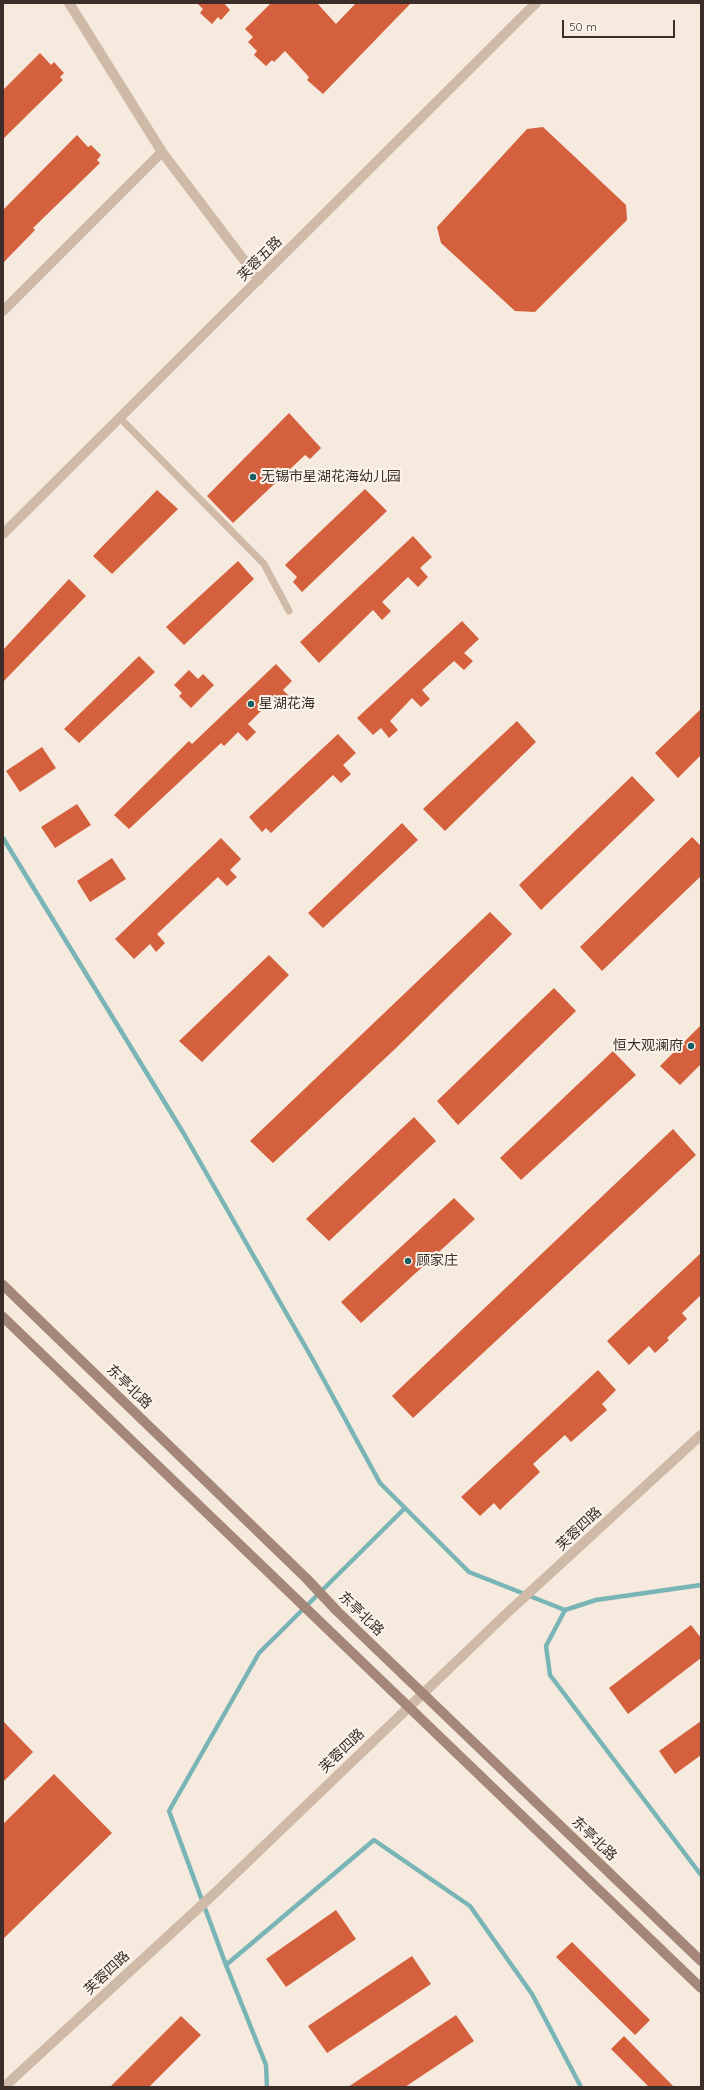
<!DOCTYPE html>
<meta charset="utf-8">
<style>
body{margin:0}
#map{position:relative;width:704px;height:2090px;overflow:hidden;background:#f5eadd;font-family:Quicksand,sans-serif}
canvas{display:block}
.frame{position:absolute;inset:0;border:4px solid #3b2e29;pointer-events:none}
.scale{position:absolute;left:562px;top:20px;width:113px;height:18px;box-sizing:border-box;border:2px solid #3b2e29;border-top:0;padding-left:5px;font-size:12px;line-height:14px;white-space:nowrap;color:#3b2e29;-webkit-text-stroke:3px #fcf4eb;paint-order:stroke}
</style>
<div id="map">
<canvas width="704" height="2090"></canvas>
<div class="frame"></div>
<div class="scale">50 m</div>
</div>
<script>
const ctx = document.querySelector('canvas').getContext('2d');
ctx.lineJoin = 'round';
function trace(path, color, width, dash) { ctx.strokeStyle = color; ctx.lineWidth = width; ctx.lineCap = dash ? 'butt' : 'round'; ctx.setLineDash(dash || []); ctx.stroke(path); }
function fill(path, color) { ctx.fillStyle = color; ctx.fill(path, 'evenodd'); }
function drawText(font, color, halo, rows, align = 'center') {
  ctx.font = font + ' Quicksand,"Noto Sans SC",sans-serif'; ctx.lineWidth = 4; ctx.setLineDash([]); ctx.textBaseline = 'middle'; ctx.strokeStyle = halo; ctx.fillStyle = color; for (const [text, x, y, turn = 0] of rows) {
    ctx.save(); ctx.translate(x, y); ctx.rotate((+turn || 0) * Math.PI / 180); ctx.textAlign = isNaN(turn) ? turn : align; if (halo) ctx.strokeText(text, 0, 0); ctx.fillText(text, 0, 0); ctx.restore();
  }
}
trace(new Path2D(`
 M3 838 184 1134 313 1360 380 1483 469 1572 565 1610 546 1646 550 1675 701 1875
 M565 1610 596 1600 701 1585
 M226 1965 374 1840 470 1906 532 1994 581 2087
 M267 2087 266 2065 226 1965 169 1811 259 1653 405 1508`), '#79b4b6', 4.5);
fill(new Path2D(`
 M197 3H224L230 10 221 20 218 17 212 24 200 13 203 9Z
 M271 3H317L336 24 356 3H411L323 94 307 80 309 77 285 51 274 62 272 60 266 66 254 55 257 51 248 42 253 37 245 29Z
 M40 53 51 65 54 62 64 73 60 77 63 80 3 139V90Z
 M543 127 626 205 627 220 535 312 515 311 441 243 437 227 527 129Z
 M77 135 88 147 91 145 101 155 97 160 100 163 33 228 35 230 3 263V210Z
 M289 413 321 448 310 459 305 455 233 523 207 496Z
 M365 489 387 511 302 592 293 582 297 577 285 565Z
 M157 490 178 509 112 574 93 556Z
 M413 536 432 557 420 568 428 577 418 587 408 577 382 602 391 611 382 620 373 610 319 663 300 642Z
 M238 561 254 579 184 645 166 627Z
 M69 579 86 596 3 682V650Z
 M462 621 479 639 464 653 473 661 464 670 454 661 422 690 430 699 421 707 412 698 390 721 398 730 389 738 381 728 373 735 357 718Z
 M139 656 155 672 79 743 64 729Z
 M276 664 292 681 283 690 292 699 282 709 273 699 248 724 256 732 247 741 238 732 224 746 221 743 129 829 114 815 189 741 192 744Z
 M189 670 198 679 203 674 214 685 191 708 179 696 182 693 174 685Z
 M701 709V755L678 778 655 753Z
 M517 721 536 742 445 831 423 809Z
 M338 734 356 753 343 765 351 774 341 783 333 775 271 833 266 828 262 832 249 817Z
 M42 747 56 768 20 792 6 771Z
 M632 776 655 800 541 910 519 885Z
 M77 804 91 825 55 848 41 827Z
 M402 823 418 840 323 928 308 913Z
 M692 837 701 846V876L602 971 580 947Z
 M221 838 241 859 230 870 237 877 227 886 218 877 157 934 165 943 156 952 150 944 134 959 115 939Z
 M112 858 126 879 90 902 77 881Z
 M490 912 512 934 395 1049 273 1163 250 1141Z
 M269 955 289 975 202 1062 179 1041Z
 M554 988 576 1011 458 1125 437 1101Z
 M701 1025V1064L680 1085 660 1066Z
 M613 1051 636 1075 521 1180 500 1158Z
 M414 1117 436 1141 329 1241 306 1219Z
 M673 1129 696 1155 413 1418 392 1396Z
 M454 1198 475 1219 361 1323 341 1302Z
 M701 1253V1295L682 1313 687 1319 667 1338 669 1340 655 1353 649 1346 629 1365 607 1341Z
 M598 1370 616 1390 602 1404 607 1410 571 1442 565 1435 533 1464 540 1472 500 1510 494 1503 480 1516 461 1497Z
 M691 1625 701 1638V1658L628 1714 609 1688Z
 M3 1721 33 1752 3 1782Z
 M701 1721V1755L675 1774 659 1751Z
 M54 1774 112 1833 3 1939V1824Z
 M336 1910 356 1939 286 1987 266 1959Z
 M572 1942 650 2020 635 2035 556 1957Z
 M412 1956 431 1984 327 2053 308 2026Z
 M456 2015 474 2041 405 2087H348Z
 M181 2016 201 2035 149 2087H110Z
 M624 2036 674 2087H649L611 2049Z`), '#d4603d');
trace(new Path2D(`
 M120 418 264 564 289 611`), '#cfb9a7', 7);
trace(new Path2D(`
 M69 3 162 152 259 280
 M3 311 162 152`), '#cfb9a7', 10);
trace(new Path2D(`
 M3 534 536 3
 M4 2087 216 1892 506 1614 701 1435`), '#cfb9a7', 10);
trace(new Path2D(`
 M3 1285 306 1578 337 1611 701 1961
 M3 1317 701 1988`), '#a48778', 10);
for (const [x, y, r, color] of [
 [253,477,4,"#185e62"],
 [251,704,4,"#185e62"],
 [691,1046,4,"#185e62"],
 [408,1261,4,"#185e62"]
]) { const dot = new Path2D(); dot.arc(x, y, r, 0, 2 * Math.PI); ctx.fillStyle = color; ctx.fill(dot); trace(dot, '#fcf4eb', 1.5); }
drawText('14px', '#3b2e29', '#fcf4eb', [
 ["芙蓉五路",260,259,-45],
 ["东亭北路",129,1387,44],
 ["芙蓉四路",579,1529,-43],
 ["东亭北路",361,1614,44],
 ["芙蓉四路",342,1751,-44],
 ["东亭北路",594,1839,44],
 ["芙蓉四路",107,1973,-43]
]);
drawText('14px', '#3b2e29', '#fcf4eb', [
 ["无锡市星湖花海幼儿园",261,477],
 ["星湖花海",259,704],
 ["恒大观澜府",683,1046,"right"],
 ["顾家庄",416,1261]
], 'left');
</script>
